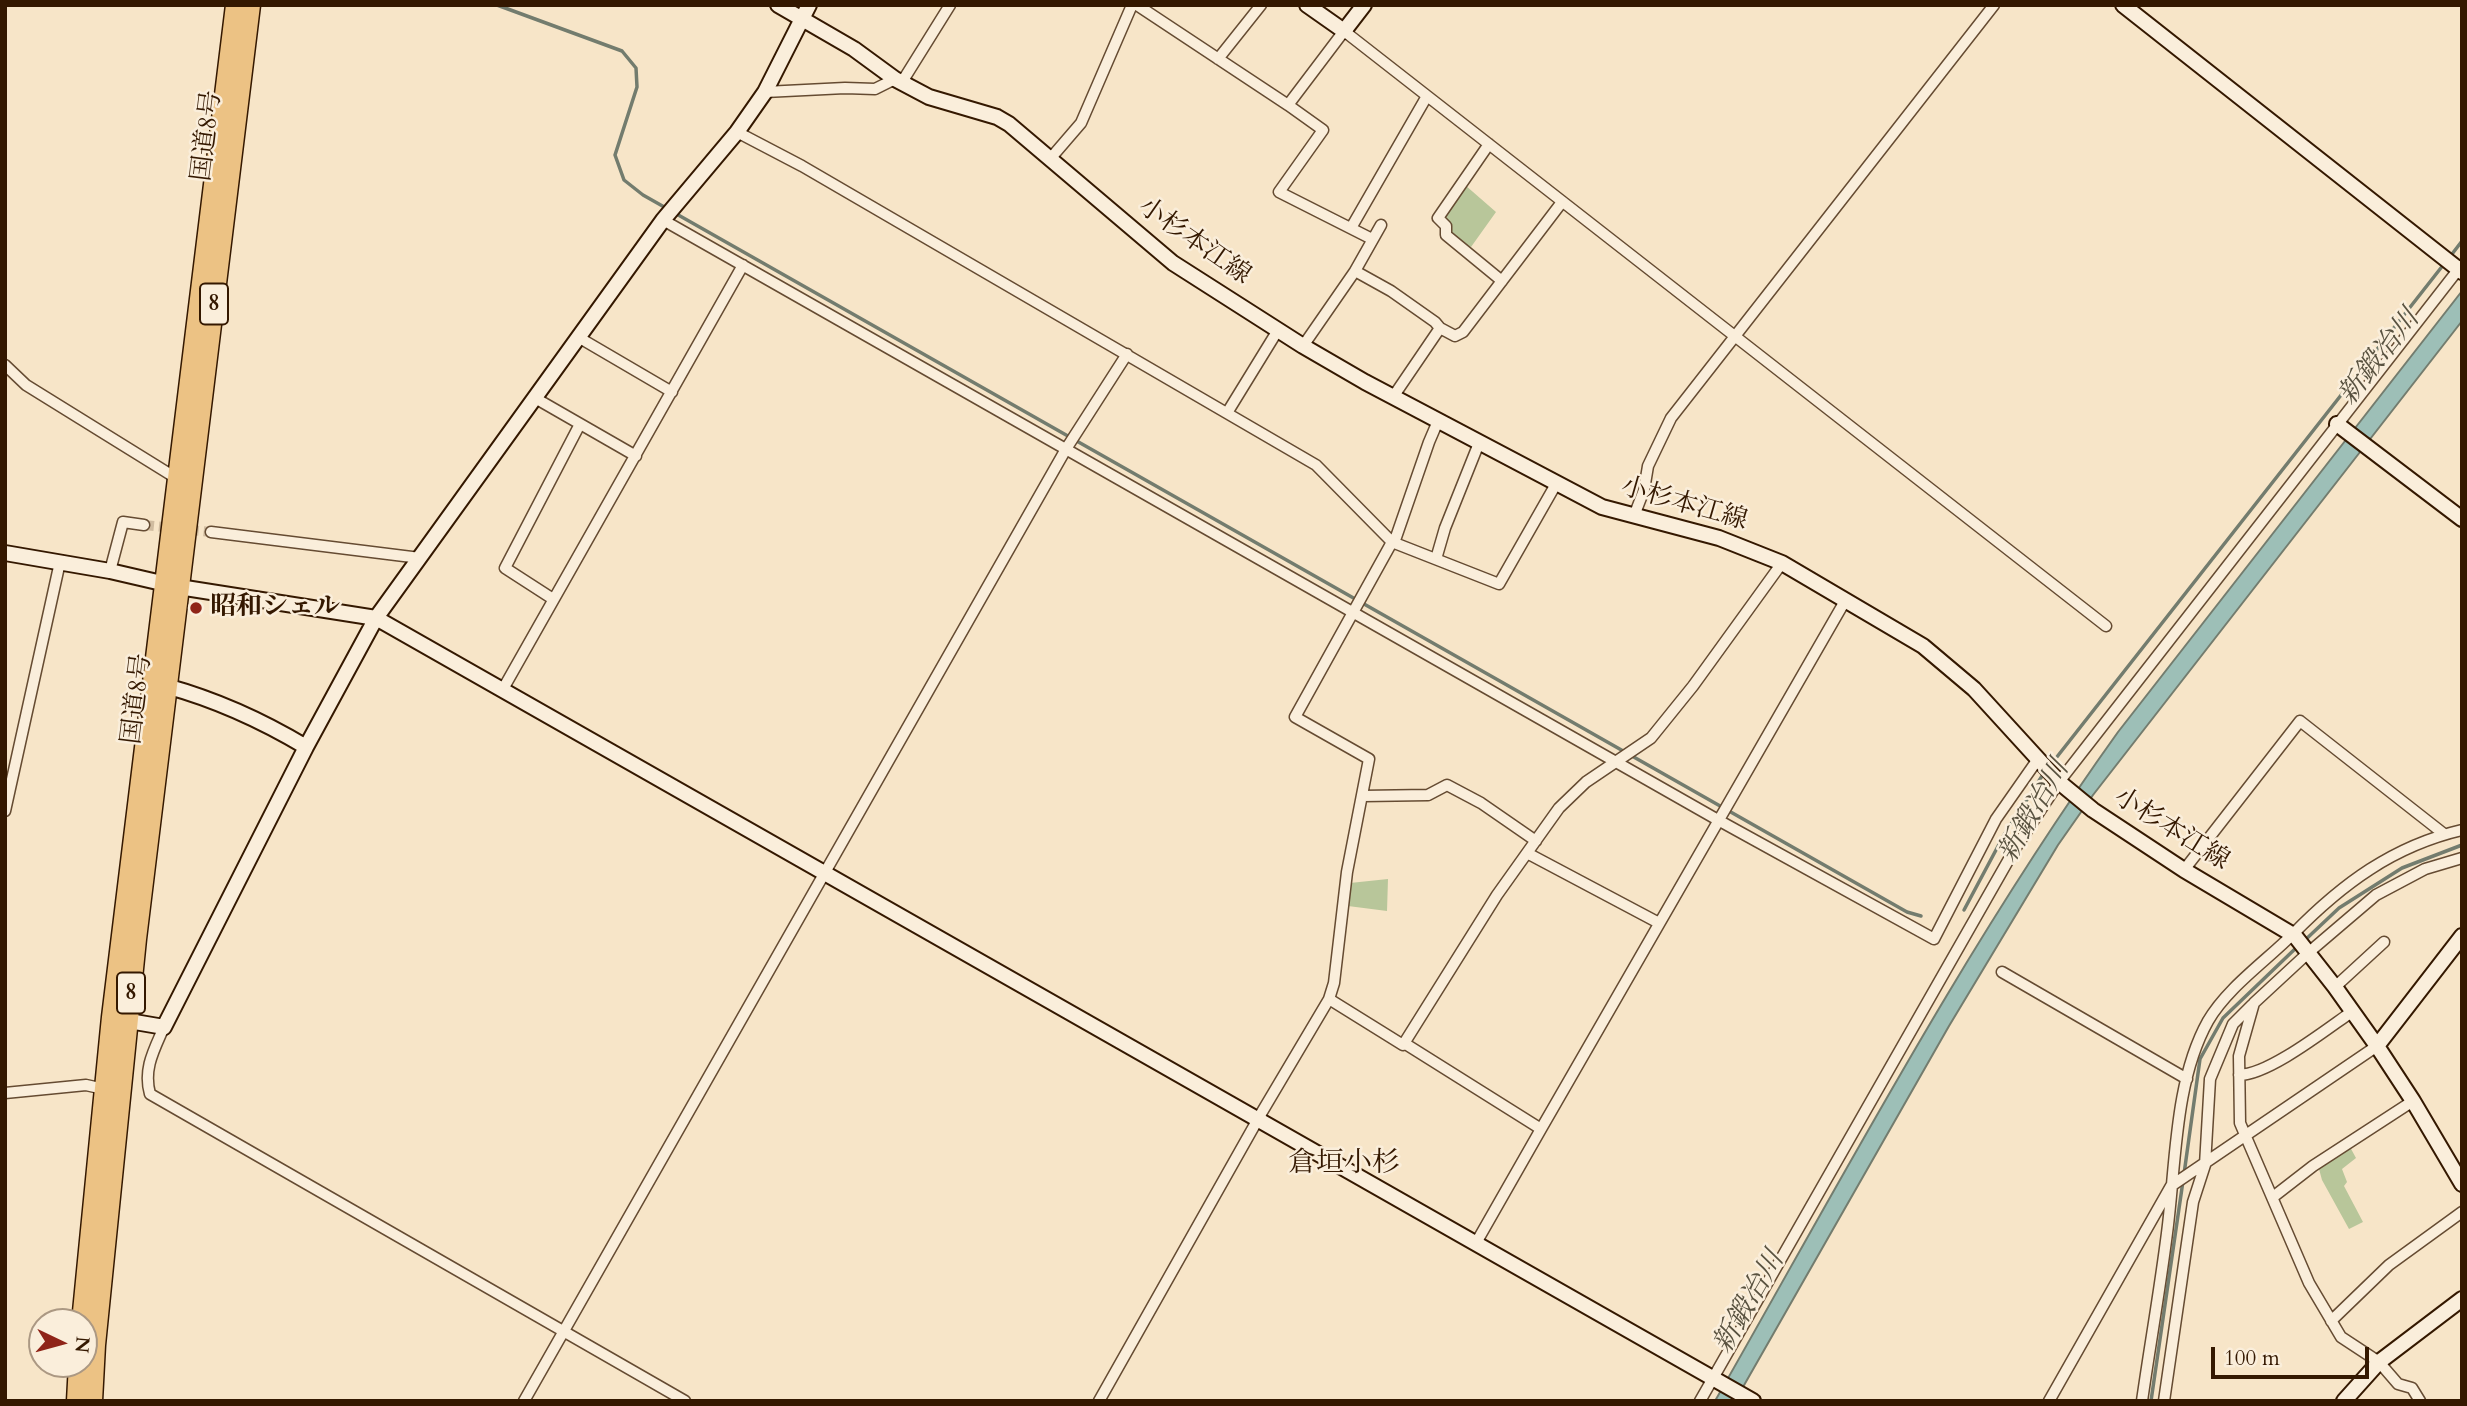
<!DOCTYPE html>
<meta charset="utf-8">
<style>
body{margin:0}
#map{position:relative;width:2467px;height:1406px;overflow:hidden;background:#f7e5c8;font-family:Cardo,serif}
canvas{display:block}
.frame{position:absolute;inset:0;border:7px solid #341800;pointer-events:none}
.north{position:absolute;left:28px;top:1308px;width:70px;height:70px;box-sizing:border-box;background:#faeedb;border:2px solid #ab9883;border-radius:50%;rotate:95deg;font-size:19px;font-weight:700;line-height:28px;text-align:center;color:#341800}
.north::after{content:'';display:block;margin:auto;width:24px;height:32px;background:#8f2418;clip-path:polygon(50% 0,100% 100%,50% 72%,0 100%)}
.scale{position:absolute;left:2211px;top:1347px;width:158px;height:32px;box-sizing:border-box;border:4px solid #341800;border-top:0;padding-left:9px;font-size:21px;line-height:24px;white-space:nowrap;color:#341800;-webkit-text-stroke:5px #faeedb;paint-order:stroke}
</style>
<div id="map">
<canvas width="2467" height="1406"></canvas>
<div class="frame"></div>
<div class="north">N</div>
<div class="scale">100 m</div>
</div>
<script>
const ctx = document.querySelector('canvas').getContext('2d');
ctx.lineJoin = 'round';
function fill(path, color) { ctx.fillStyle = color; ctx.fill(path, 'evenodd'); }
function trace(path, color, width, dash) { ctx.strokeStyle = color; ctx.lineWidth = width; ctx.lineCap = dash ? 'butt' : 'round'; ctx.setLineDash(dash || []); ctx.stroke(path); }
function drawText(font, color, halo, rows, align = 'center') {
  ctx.font = font + ' Cardo,"Noto Serif JP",serif'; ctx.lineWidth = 5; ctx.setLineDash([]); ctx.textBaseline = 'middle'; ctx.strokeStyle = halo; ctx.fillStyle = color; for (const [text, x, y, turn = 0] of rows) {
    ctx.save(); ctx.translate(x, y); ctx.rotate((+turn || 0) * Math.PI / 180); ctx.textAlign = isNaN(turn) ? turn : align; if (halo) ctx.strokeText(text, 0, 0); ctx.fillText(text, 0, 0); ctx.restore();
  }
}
fill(new Path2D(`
 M1465 185 1496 212 1471 247 1448 234 1452 226 1442 218Z
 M1388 879 1387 911 1348 906 1350 883Z
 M2350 1147 2356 1158 2342 1169 2347 1182 2344 1186 2363 1222 2349 1229 2322 1180 2319 1169Z`), '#b8c69a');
const water = new Path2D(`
 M2462 291V321L2093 795 2058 845 1949 1026 1735 1401H1715C1844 1175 1966 944 2118 732Z`);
fill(water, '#9dbfb7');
trace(water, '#737c6e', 2);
trace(new Path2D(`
 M497 5 622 51 636 68 637 87 615 155 624 180 643 195 666 208
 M673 212 1907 912 1921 916
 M2449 258 2462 241
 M2049 767 2444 264
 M1964 910 2004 835 2044 773
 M2303 942 2339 908 2402 868 2462 845
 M2184 1174 2200 1059 2223 1018 2297 947
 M2151 1401 2183 1181`), '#737c6e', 3.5);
trace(new Path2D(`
 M144 525 211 532`), '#d0bca0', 10, [10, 5]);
const street = new Path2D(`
 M1137 5 1288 105 1344 31 2106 626
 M1218 59 1261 5
 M902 82 950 5
 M765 92 845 88 875 89 895 79
 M1288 105 1323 130 1279 192 1372 239
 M737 132 802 166 1316 465 1392 542 1499 584 1556 484
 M1489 144 1438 218 1446 226V235L1502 281
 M1050 159 1081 123 1132 5
 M663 220 1718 820 1934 939 1996 819 2038 759
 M1351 228 1427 96
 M1355 271 1381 225
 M578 337 672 392
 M1303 346 1355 271 1391 291 1435 322 1440 328
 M5 365 26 385 176 478
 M1393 397 1440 328 1455 336 1463 332 1562 202
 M535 398 636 456
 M1227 413 1278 330
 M1634 516 1644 490 1648 466 1671 418 1994 5
 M211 532 420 558
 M1394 543 1429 442 1438 421
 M1436 559 1445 528 1479 443
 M110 571 123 522 144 525
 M553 599 505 568 580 424
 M503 689 743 265
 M1363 796 1428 795 1447 785 1481 803 1536 841
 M5 811 60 562
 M1527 853 1659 923
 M2184 870 2300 721 2444 834
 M2002 972 2187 1079
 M2335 987 2384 942
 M1329 999 1403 1045 1497 895 1559 808 1586 782 1651 738 1693 686 1782 563
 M164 1027C154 1050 143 1069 150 1094L685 1401
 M1404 1043 1541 1129 1476 1243
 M2239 1075C2269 1075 2328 1028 2353 1011
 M5 1093 86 1085 104 1089
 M1541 1129 1845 601
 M2273 1197 2313 1166 2413 1101
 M2331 1321 2389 1265 2462 1212
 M524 1401 1066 449 1127 354
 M1099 1401 1262 1112 1329 999 1334 983 1347 872 1369 759 1295 717 1392 542
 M1700 1401 2013 852 2059 782 2461 266
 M2049 1401 2171 1186 2377 1046
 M2142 1401C2150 1345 2160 1289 2167 1233 2176 1165 2174 1082 2208 1021 2227 988 2266 961 2293 934 2342 884 2393 846 2462 830
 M2164 1401 2193 1202 2205 1165 2210 1079 2233 1024 2252 1005
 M2420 1401 2412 1388 2398 1384 2379 1362 2341 1337 2309 1283 2240 1123 2239 1056 2254 1003 2308 953 2376 895 2425 869 2462 858`);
const secondary = new Path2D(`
 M778 5 854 49 895 79 929 97 997 117 1009 124 1173 263 1303 346 1365 382 1602 507 1719 538 1782 563 1923 646 1974 689 2059 782 2093 810 2184 870 2295 936 2335 987 2377 1046 2413 1101 2462 1184
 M1307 5 1344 31 1364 5
 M2123 5 2462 272
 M2337 424 2462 519
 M5 553 110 571 179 587 376 618 1753 1401
 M166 686C217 700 261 720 306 747
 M129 1021 164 1027 306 747 376 618 663 220 737 132 765 92 809 5
 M2377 1046 2462 936
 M2344 1401 2379 1362 2462 1299`);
const highway = new Path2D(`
 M81 1322 111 1017 235 5
 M76 1401 78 1364
 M93 1401 96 1345 137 939 251 5`);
trace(street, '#654b32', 13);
trace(secondary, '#341800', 18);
trace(highway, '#341800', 21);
trace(street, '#faeedb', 10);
trace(secondary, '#faeedb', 14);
trace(highway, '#ecc284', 18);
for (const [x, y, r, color] of [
 [196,608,7,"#8f2418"]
]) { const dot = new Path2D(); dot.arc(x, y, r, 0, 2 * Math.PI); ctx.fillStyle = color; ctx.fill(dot); trace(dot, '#faeedb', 2.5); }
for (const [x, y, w] of [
 [214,304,28],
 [131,993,28]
]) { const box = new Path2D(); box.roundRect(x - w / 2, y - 20.5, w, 41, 5); ctx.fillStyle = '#faeedb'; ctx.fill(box); trace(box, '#341800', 2); }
drawText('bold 24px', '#341800', null, [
 ["8",214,304],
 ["8",131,993]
]);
drawText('26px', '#341800', '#faeedb', [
 ["国道8号",208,136,-83],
 ["小杉本江線",1194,242,35],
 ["小杉本江線",1684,505,16],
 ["国道8号",138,699,-83],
 ["小杉本江線",2171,830,32]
]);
drawText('bold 26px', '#341800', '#faeedb', [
 ["昭和シェル",210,608]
], 'left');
drawText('italic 28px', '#595240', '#faeedb', [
 ["新鍛冶川",2380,358,-52],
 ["新鍛冶川",2035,812,-60],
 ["新鍛冶川",1750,1303,-60]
]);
drawText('28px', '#341800', '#faeedb', [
 ["倉垣小杉",1344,1165]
]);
</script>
